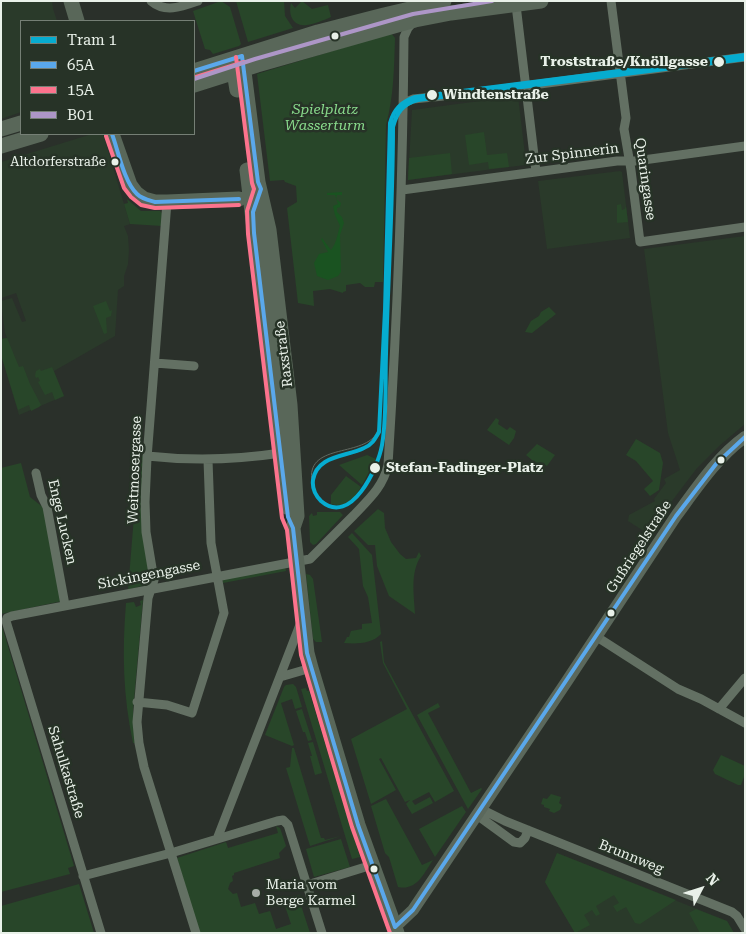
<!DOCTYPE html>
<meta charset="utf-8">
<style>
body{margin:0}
#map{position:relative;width:746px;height:934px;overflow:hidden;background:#2a302a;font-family:"Roboto Serif",serif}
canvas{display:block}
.frame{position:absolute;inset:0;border:2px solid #e9f1e9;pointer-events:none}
.legend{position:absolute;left:20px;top:20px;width:175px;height:115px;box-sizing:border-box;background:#273327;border:1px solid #757f75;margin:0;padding:6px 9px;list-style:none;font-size:15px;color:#e9f1e9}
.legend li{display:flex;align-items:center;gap:10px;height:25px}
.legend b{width:25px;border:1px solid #757f75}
.north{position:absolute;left:676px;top:864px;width:50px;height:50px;-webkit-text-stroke:4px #273327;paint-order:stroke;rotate:50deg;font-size:14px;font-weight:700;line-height:20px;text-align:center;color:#e9f1e9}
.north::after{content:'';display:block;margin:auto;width:18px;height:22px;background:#e9f1e9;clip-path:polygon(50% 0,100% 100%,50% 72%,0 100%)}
</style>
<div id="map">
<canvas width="746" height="934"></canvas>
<div class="frame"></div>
<ul class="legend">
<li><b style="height:6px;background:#06acd0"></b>Tram 1</li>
<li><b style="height:6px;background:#5aa8eb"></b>65A</li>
<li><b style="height:6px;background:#fc738d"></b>15A</li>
<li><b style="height:6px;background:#ad96c7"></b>B01</li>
</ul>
<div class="north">N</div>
</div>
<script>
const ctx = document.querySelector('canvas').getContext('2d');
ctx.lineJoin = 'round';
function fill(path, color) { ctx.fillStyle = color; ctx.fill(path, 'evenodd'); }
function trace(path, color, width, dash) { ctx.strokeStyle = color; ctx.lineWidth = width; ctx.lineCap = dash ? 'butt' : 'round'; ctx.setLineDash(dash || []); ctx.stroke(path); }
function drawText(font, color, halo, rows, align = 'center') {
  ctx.font = font + ' "Roboto Serif",serif'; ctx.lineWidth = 5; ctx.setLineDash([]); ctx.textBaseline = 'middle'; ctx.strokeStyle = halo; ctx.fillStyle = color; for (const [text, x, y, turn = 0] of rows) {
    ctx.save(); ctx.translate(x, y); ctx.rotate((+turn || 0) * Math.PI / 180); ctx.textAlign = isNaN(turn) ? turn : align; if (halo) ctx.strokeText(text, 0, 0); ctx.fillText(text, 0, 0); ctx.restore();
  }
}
fill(new Path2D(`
 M1 1H52L53 9 57 21H21V112L1 119Z
 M518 96 526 163 525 165 408 180 412 110Z
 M92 134H103L130 224 124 226 128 236 129 250 128 264 124 276V286L118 290 115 336 54 371 64 396 19 415 1 355V339L7 338 5 333 1 301 12 298 22 322 26 321 16 293 1 298V162Z
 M620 171 622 172 630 238 547 249 538 181Z
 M745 236V424L719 446 697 468 669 505 650 535 628 521 629 515 655 501 654 499 666 483 664 479 680 470 668 433 644 249Z
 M557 853 727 921 734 933H575L545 882Z`), '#2a3a2a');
fill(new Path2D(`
 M221 1 230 7 241 44 239 46 213 54 210 50 205 49 193 11Z
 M236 1H284L285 16 293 28 248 42Z
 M302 1 312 9 328 5 331 17C324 20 315 24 307 25 293 27 288 15 291 3L295 8Z
 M391 33 395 38C394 67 394 96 386 125L383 282H375L374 287H365L360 283 346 285V291L343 292V293L330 289 313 291 314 306 298 303 287 208 297 202 296 186 285 182 284 180 270 181 257 74Z
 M484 132 487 155 507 153 509 167 489 169 488 162 469 165 465 135Z
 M450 153 452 174 408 180 409 158Z
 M127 199 141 211H160L163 214 162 226 130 224 124 204 128 203Z
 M621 204 622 210 625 209 626 206 628 222 617 223V205Z
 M106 301 110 311 112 310 111 316 106 318 107 333 104 334 93 306Z
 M549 307 556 314 532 333 525 332 531 321 539 316 541 312Z
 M7 338 19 367 23 366 30 384 41 405 39 407 31 411 29 405 18 410 1 355V339Z
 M52 367 64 396 55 400 52 392 45 395 38 382 40 381 38 377 36 378 35 376 36 371 40 369 41 371Z
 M496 418 499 420 498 424 507 430 510 427 516 431 514 438 509 445 487 430Z
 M636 439 660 453 663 463 659 490 650 496 644 489 653 481 636 461 626 455Z
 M537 444 555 455 547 466 540 462 538 465 526 455Z
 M139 455 144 456 149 570 145 585 128 590Z
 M367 455 376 459 362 485 339 465Z
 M21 463 30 497 44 508 62 601 1 614V468Z
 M346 476 361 487C354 500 344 508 331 504V495Z
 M378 509 384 513 385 528 391 542 400 554 406 559 416 558 419 552 421 556C410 573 414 594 415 614L389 596 377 566 375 545H368L354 531Z
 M317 512H340L343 515 316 544 313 545 310 542 309 516 312 513 313 516 317 515Z
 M352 533 372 555 381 634C372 644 356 644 344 643L347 637H349L351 631 362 629V624L372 623 368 597 363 586 359 549 348 537Z
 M285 567 286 571 223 583 222 579Z
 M306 574 310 575 313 579 322 642H316L313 639Z
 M143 600 133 711 135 743H133C123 695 122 653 126 603L134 602 136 607 141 605 140 601Z
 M1 623 74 866 68 868 70 874 1 892Z
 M382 641 384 662 454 791 435 802 429 792 412 801 415 805 430 797 433 803 412 814 406 804 410 800 405 802 381 758 379 759 396 790 371 804 351 739 407 709 383 663 380 642Z
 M293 684 296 687 302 707 295 709 292 699 281 703 294 745 292 746 265 735 284 687 286 685Z
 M306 688 307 691H309L360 857 352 859 301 689Z
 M438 703 440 707 428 713 471 793 481 788 482 789 468 809 417 715Z
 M302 709 312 740 308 741 305 732H303L296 711Z
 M313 742 322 773 315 775 310 756H312L308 743Z
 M292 748H294L321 838H324L325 840 341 836 310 846 286 768 290 767Z
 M721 755 745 766V774L741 785H738L715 774 713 770Z
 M551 794 561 797 559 803 562 805 560 810 554 813 549 811 550 809 544 807V805L541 804 543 798 547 799Z
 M386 799 422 865 433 860C424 873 417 891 398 887L389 857 385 853 371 806Z
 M462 806 466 812 435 857 419 829Z
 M276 826 280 828 286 846 279 853 280 858 234 873V875L232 876 233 881 230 883 228 889 233 894 237 893 241 907 255 903 259 914 270 911 276 929 291 924 283 900 302 894 298 896 310 933H199L177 858 226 842 228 848 278 833Z
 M341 839 350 867 314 877 306 849Z
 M557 853 676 900 640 924 635 923 626 907 617 912 613 906 619 903 614 895 596 906 600 914 596 916 592 910 584 915 590 925 575 933 545 882Z
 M79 884 94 933H1V906Z
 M696 909 727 921 734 933H700L689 913Z`), '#284629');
fill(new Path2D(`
 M342 192V195H337L336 199 341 203 340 207 337 208V212L342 217 344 223 340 235 341 272 338 276 328 280 317 276 314 263 319 254 328 252 321 239 322 238 331 250C337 242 337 235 340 226L335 215 333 206 338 204 335 195H327V193Z`), '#1a5321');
trace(new Path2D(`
 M151 1C165 13 181 7 198 1
 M611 1 626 118 624 129 631 170 640 242 745 227
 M516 5 536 172
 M404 103 413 99 464 94 745 57
 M402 190 617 161H636L745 146
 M167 202 147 458 145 502 146 532 154 580 148 598 137 722 139 743 144 767 196 933
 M155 363 194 366
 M147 456C192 461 235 460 281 453
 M36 473 41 495 47 507 65 605
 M597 637 678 689 701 699 745 723
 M280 677 311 668
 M137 702 167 705 192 713 224 613 211 543 208 460
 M719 709 745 678
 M481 809 505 821 732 912 737 916 745 929
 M477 815 514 842 520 843 525 838 528 830
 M217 839 301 622
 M83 876 171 853 277 821 283 820 288 825 322 933
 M307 885 372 865
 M101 933 6 621 7 618 12 616 310 559C325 544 339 530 354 515 369 499 383 487 388 465 397 322 403 180 404 37L408 28 413 22`), '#637063', 9);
trace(new Path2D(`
 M395 927 413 910 567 681 676 516C696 489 717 457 745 437`), '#5b685c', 12);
trace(new Path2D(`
 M71 1 77 21
 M242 56 258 182 269 230 290 405 297 516 293 528 307 653 311 668 358 825 397 933
 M232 59 237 90
 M194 71 318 32 384 15 444 1
 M194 85 257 65 415 20 451 13 541 1
 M1 129 21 123
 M112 134 130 185 136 193 144 199 155 202H167L239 199
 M1 146 41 134
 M247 170 287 507`), '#596759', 15);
trace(new Path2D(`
 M314 490C299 444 353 457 373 438 378 433 379 427 380 420`), '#616961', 1);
trace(new Path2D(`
 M242 56 258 182 261 189 253 212 254 233 288 517 293 528 307 653 358 825 395 927
 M194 71 242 56
 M112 134C118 150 124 182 137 194 142 199 148 200 155 202L239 199
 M395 927 413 910 676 516 716 464 745 437`), '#5aa8eb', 4);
trace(new Path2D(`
 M236 57 252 183 254 189 247 211 248 234 282 518 287 530 301 655 352 827 390 933
 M196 77 244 62
 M106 136 124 188 131 197 141 205 155 208 239 205`), '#fc738d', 4);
trace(new Path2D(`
 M194 79 255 59 413 14 492 1`), '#ad96c7', 4);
trace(new Path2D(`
 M745 55 415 97C401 102 394 109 390 123L385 310 379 432C375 439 372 445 364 448 346 457 317 455 313 480 312 488 316 496 321 501 351 527 378 468 382 445 387 417 385 383 386 354 388 278 393 203 393 127 397 112 403 104 418 100L745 59`), '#06acd0', 4);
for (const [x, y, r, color] of [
 [335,36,4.5,"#e9f1e9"],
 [719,62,6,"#e9f1e9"],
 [432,95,6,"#e9f1e9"],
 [115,162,4.5,"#e9f1e9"],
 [721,460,4.5,"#e9f1e9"],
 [375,468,6,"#e9f1e9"],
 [611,613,4.5,"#e9f1e9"],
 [374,869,4.5,"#e9f1e9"],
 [256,893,5,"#a6ada6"]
]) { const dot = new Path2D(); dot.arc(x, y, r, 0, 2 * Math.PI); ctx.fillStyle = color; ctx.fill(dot); trace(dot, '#273327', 2); }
drawText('13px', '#e9f1e9', '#273327', [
 ["Altdorferstraße",106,162]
], 'right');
drawText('bold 14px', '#e9f1e9', '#273327', [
 ["Troststraße/Knöllgasse",708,62,"right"],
 ["Windtenstraße",443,95],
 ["Stefan-Fadinger-Platz",386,468]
], 'left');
drawText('italic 14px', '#89db8c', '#273327', [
 ["Spielplatz",325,110],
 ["Wasserturm",325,126]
]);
drawText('14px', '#e9f1e9', '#273327', [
 ["Zur Spinnerin",572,154,-7],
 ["Quaringasse",645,179,82],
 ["Raxstraße",284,354,-97],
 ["Weitmosergasse",135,470,-88],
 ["Enge Lucken",62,522,77],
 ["Gußriegelstraße",639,547,-57],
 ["Sickingengasse",149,575,-11],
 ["Sahulkastraße",66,772,73],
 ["Brunnweg",631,857,22]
]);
drawText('14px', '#e9f1e9', '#273327', [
 ["Maria vom",266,885],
 ["Berge Karmel",266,901]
], 'left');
</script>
